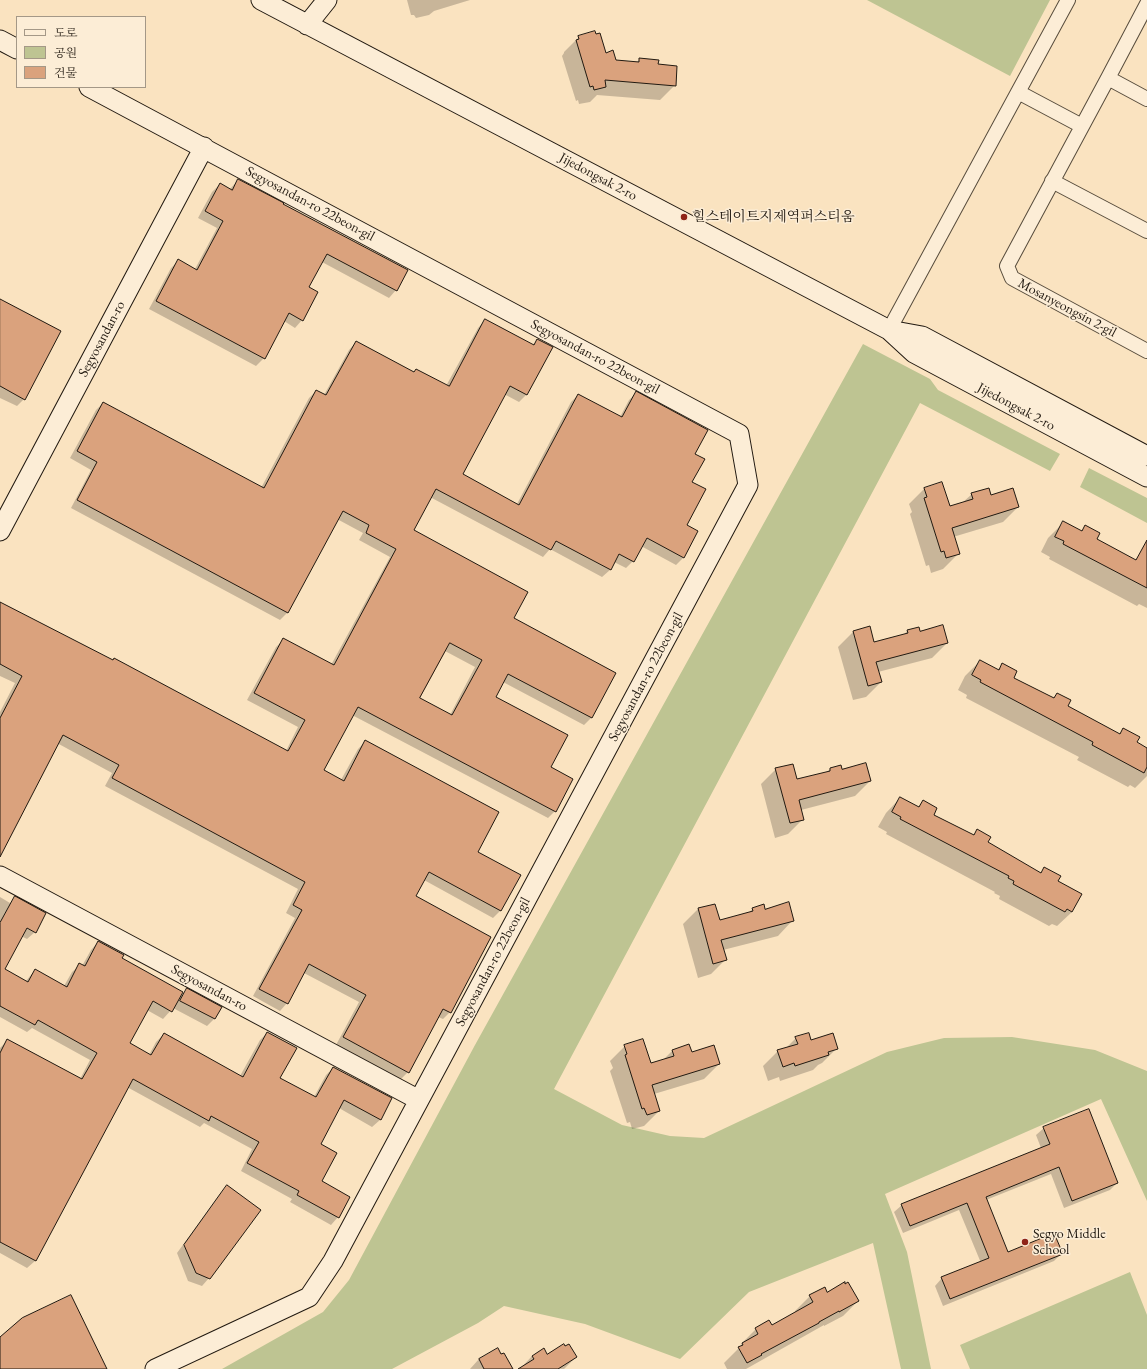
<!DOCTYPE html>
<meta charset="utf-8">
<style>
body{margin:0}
#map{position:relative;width:1147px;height:1369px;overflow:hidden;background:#fae3c0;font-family:"EB Garamond","Noto Serif KR",serif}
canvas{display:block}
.legend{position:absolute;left:16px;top:16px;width:130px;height:72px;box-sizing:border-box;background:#fcedd6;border:1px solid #a49887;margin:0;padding:5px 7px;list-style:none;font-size:12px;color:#211910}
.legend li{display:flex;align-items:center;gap:8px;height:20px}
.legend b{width:20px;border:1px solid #a49887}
</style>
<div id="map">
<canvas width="1147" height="1369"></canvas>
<ul class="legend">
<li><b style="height:5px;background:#fcedd6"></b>도로</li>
<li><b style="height:11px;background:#bec492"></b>공원</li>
<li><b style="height:11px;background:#daa27d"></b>건물</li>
</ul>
</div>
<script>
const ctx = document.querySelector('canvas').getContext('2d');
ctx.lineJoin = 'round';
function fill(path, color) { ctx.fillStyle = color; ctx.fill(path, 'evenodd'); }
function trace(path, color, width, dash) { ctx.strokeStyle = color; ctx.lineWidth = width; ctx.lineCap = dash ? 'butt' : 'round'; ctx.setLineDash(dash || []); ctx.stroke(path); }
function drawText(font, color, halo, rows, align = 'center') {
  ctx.font = font + ' "EB Garamond","Noto Serif KR",serif'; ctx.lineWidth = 3; ctx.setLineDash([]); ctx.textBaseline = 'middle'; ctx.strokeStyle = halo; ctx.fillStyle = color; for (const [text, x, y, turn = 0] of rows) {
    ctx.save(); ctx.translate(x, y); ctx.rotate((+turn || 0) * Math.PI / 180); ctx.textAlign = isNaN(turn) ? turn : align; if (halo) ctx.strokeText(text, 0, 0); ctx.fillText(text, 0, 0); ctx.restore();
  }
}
fill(new Path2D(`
 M867 0H1050L1010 76Z
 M863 344 930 379 938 390 1060 454 1050 471 920 403 554 1089 622 1125 670 1136 704 1138 887 1052 944 1038 1012 1037 1095 1050 1147 1071V1201L1101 1099 885 1194 907 1252 931 1369H901L873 1243 749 1292 680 1359 585 1324 504 1306 478 1323 392 1369H222L323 1312 349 1280 475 1045Z
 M1089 468 1147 498V523L1080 487Z
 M1130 1272 1147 1315V1369H970L960 1345Z`), '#bec492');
fill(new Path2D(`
 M407 0H470L434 11 429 15 416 18 414 15H411Z
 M579 37 615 61 636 63 640 59 657 64 675 85 660 100 597 95 590 102 579 104 578 100 576 101 562 56 564 53V52Z
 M238 180 396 290 389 298 322 262 308 288 302 320 295 328 284 321 264 358 256 366 149 309 171 268 178 261 195 269 217 228 198 218 212 192 220 184 229 190Z
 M0 300 24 399 17 406 0 398Z
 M485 320 532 345 538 340 526 395 519 402 504 394 462 474 517 504 571 402 578 395 620 417 629 400 636 393 694 454 685 525 697 532 683 558 676 565 641 546 633 561 626 568 614 562 610 570 602 577 550 549 543 557 430 497 412 531 513 619 615 674 591 718 584 725 503 682 494 697 550 768 555 811 548 818 352 715 323 771 341 780 358 749 366 741 476 852 501 910 493 918 424 880 415 897 450 1012 443 1019 438 1017 408 1072 401 1079 336 1045 359 1002 304 973 287 1003 280 1011 253 996 295 918 286 913 298 889 105 786 112 773 57 743 0 851V712L15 683 0 676V607L286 751 298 727 247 700 276 647 283 640 331 665 390 557 359 540 363 533 337 519 288 612 280 620 71 508 91 470 70 458 96 410 103 403 261 488 309 398 316 391 324 395 349 350 356 342 413 373 416 370 446 386 478 328ZM445 651 475 667 450 715 419 699Z
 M942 484 949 507 962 503 972 494 990 496 1018 507 1003 522 953 537 958 554 943 569 931 573 929 565 926 566 910 514 912 512 909 504 924 489Z
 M1063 523 1080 532 1086 526 1095 540 1135 560 1140 555 1147 559V608L1139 604 1137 606 1049 559 1050 557 1041 552 1048 538Z
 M907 631 919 632 947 643 932 658 878 672 881 682 866 697 853 700 838 647 853 632 874 643 903 636Z
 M980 661 997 670 1003 665 1013 678 1052 699 1057 694 1066 706 1119 734 1123 729 1135 743 1147 749V776L1135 788 1130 785 1128 787 1077 760 1079 757 966 698 967 695 958 690 965 676Z
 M776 769 796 781 826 773 830 769 870 781 855 796 801 810 803 819 788 834 775 838 761 784Z
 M900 798 918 807 923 801 933 815 972 836 977 831 986 843 1040 873 1045 868 1057 882 1072 912 1057 926 1052 924 1049 926 999 899 1000 896 994 893 995 892 886 834 887 832 878 827 886 813Z
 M0 897 10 903 15 898 35 932 27 939 21 936 3 969 26 981 35 970 64 986 72 972 80 965 82 966 91 950 98 942 179 998 187 990 220 1007 214 1019 207 1026 173 1008 163 1019 147 1010 128 1044 149 1055 156 1042 164 1034 240 1076 260 1040 267 1033 279 1078 314 1097 326 1075 333 1068 391 1099 380 1120 372 1127 339 1108 319 1144 320 1182 338 1217 331 1225 290 1202 292 1199 241 1171 252 1149 204 1123 200 1127 127 1087 35 1261 27 1268 0 1253V1048L8 1040 80 1079 90 1060 32 1028 27 1032 0 1017Z
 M698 909 719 921 748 913 753 909 764 910 792 921 778 936 723 950 726 959 711 974 698 978 683 924Z
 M796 1038 837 1048 822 1063 818 1065 813 1070 780 1081 779 1077 768 1081 763 1066 778 1051 785 1049Z
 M625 1046 650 1064 663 1060 672 1051 691 1053 719 1064 704 1079 654 1094 659 1111 644 1126 632 1129 630 1122 627 1123 610 1071 613 1068 610 1061Z
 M1044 1128 1117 1183 1110 1190 1064 1208 1051 1174 986 1200 1008 1253H1062L1054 1261 943 1306 935 1286 942 1278 981 1263 959 1210 903 1233 894 1212 902 1205 1041 1148 1036 1135Z
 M227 1187 209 1278 202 1286 188 1281 177 1253 220 1194Z
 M827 1293 858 1301 843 1316 824 1326V1325L746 1369H727L724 1363 742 1345 741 1344 756 1329 772 1327 796 1313 795 1311 810 1296Z
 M497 1349 512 1369H470L479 1359Z
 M544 1350 547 1355 576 1357 564 1369H520L532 1356Z`), '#0003');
const building = new Path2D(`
 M595 31 596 34 600 33 606 53 613 50 616 60 639 62V58L659 60 658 64 677 66 676 86 605 80 606 87 594 90 593 86 590 87 576 40 579 39 578 36Z
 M238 179 284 203 283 204 408 270 397 291 327 254 309 287 318 292 303 321 289 313 265 359 156 301 178 259 197 270 223 221 205 211 220 183 232 190Z
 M0 299 61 331 25 400 0 386Z
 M485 319 534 345 537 339 553 347 527 395 510 386 463 474 519 505 578 394 622 417 636 391 708 430 695 454 705 459 692 482 706 489 687 525 698 531 684 558 647 538 634 562 619 554 611 570 556 541 551 550 436 489 414 530 528 592 514 618 616 673 592 718 508 674 496 697 568 735 551 767 573 779 556 812 358 707 324 770 344 781 365 740 499 812 478 852 521 875 501 911 429 872 416 896 491 937 451 1013 443 1009 409 1073 343 1037 366 995 309 964 288 1004 259 989 302 910 293 905 305 882 112 778 119 765 63 735 0 857V718L22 676 0 664V602L113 660 114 658 288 751 305 720 254 693 283 638 334 665 396 549 366 533 369 525 343 511 288 613 77 500 97 462 77 451 103 402 264 488 316 390 326 395 356 341 414 372 416 369 449 386ZM450 643 482 660 452 715 420 698Z
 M942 482 950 506 973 499 971 493 989 488 991 495 1013 488 1019 507 952 528 960 554 946 558 944 551 941 552 924 498 927 497 924 488Z
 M1063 521 1082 531 1085 525 1100 533 1097 539 1136 560 1147 540V588L1063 544 1064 541 1055 537Z
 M943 625 948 643 876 662 882 682 868 686 853 631 870 626 874 642 908 633 907 630 919 627 920 631Z
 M980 660 999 670 1002 663 1017 671 1014 678 1054 698 1057 693 1071 700 1068 706 1120 734 1123 728 1140 737 1137 742 1147 748V767L1144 773 1092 745 1093 742 980 682 981 680 972 675Z
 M866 763 871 781 799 800 804 820 790 823 775 768 793 764 797 779 830 771V768L841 765 842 769Z
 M900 797 919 807 923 800 937 808 934 815 974 835 977 829 991 837 988 842 1041 873 1044 867 1061 876 1058 881 1082 894 1072 912 1067 909 1065 912 1013 884 1014 881 1008 878 1009 876 900 819 901 817 892 812Z
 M15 896 46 913 36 933 27 928 5 969 28 982 35 969 67 987 79 963 85 966 98 941 124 955 122 958 183 992 172 1012 153 1001 130 1043 151 1055 164 1033 243 1077 267 1032 297 1048 280 1078 316 1097 333 1067 392 1098 381 1120 344 1100 321 1144 337 1153 322 1181 350 1197 339 1218 297 1195 299 1191 247 1163 259 1142 211 1116 209 1121 133 1079 36 1261 0 1242V1053L7 1039 82 1079 97 1053 38 1020 35 1025 0 1006V923Z
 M789 902 794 921 721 940 727 960 713 964 698 908 715 904 720 920 753 911 752 908 764 904 765 909Z
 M187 988 222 1007 215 1019 180 1001Z
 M809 1033 811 1040 833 1033 838 1049 828 1052 829 1055 795 1066 794 1063 783 1067 777 1050 798 1044 795 1037Z
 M643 1039 651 1063 674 1056 672 1050 689 1044 692 1052 714 1045 720 1064 652 1085 660 1111 647 1115 644 1108 642 1109 625 1055 627 1054 624 1045Z
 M1089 1109 1118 1183 1072 1201 1059 1167 986 1197 1008 1252 1054 1233 1063 1254 950 1299 941 1277 989 1258 967 1203 910 1226 901 1204 1050 1144 1043 1127Z
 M227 1185 261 1210 210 1279 196 1273 184 1245Z
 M845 1282V1284L848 1282 859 1301 839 1312V1311L819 1322V1323L761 1354 762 1355 747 1363 738 1347 743 1345 742 1343 758 1334 755 1328 769 1320 772 1325 813 1302 809 1295 825 1287 827 1292Z
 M71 1295 107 1369H0V1337L22 1318Z
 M564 1344 565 1346 569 1344 577 1357 558 1369H518L534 1359 532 1356 544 1348 547 1354Z
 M498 1348 501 1354 504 1353 513 1369H484L479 1359Z`);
fill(building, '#daa27d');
trace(building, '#211910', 1);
const street = new Path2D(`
 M1147 4 1108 78 1007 266 1012 278 1147 351
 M1108 78 1147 99
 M1018 92 1082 126
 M1052 181 1147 231
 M889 330 1068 0`);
const secondary = new Path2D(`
 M261 0 889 330
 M307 25 327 0
 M0 40 17 49
 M89 87 739 434 748 485 333 1261 309 1297 155 1369
 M1147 456 922 336 889 330 914 353 1147 477
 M0 531 204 147
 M0 876 419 1100`);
trace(street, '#574c3c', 16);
trace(secondary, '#211910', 21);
trace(street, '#fcedd6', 14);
trace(secondary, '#fcedd6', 19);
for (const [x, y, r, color] of [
 [684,217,4,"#8f2418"],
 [1025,1242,4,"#8f2418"]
]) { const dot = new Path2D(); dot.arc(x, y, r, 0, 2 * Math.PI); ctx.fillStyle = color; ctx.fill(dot); trace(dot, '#fcedd6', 1.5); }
drawText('14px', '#211910', '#fcedd6', [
 ["Jijedongsak 2-ro",598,177,28],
 ["Segyosandan-ro 22beon-gil",310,204,28],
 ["Mosanyeongsin 2-gil",1067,308,28],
 ["Segyosandan-ro",102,339,-62],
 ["Segyosandan-ro 22beon-gil",595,357,28],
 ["Jijedongsak 2-ro",1016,407,28],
 ["Segyosandan-ro 22beon-gil",646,677,-62],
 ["Segyosandan-ro 22beon-gil",493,962,-62],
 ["Segyosandan-ro",209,988,28]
]);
drawText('14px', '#211910', '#fcedd6', [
 ["힐스테이트지제역퍼스티움",692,217],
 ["Segyo Middle",1033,1234],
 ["School",1033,1250]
], 'left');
</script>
